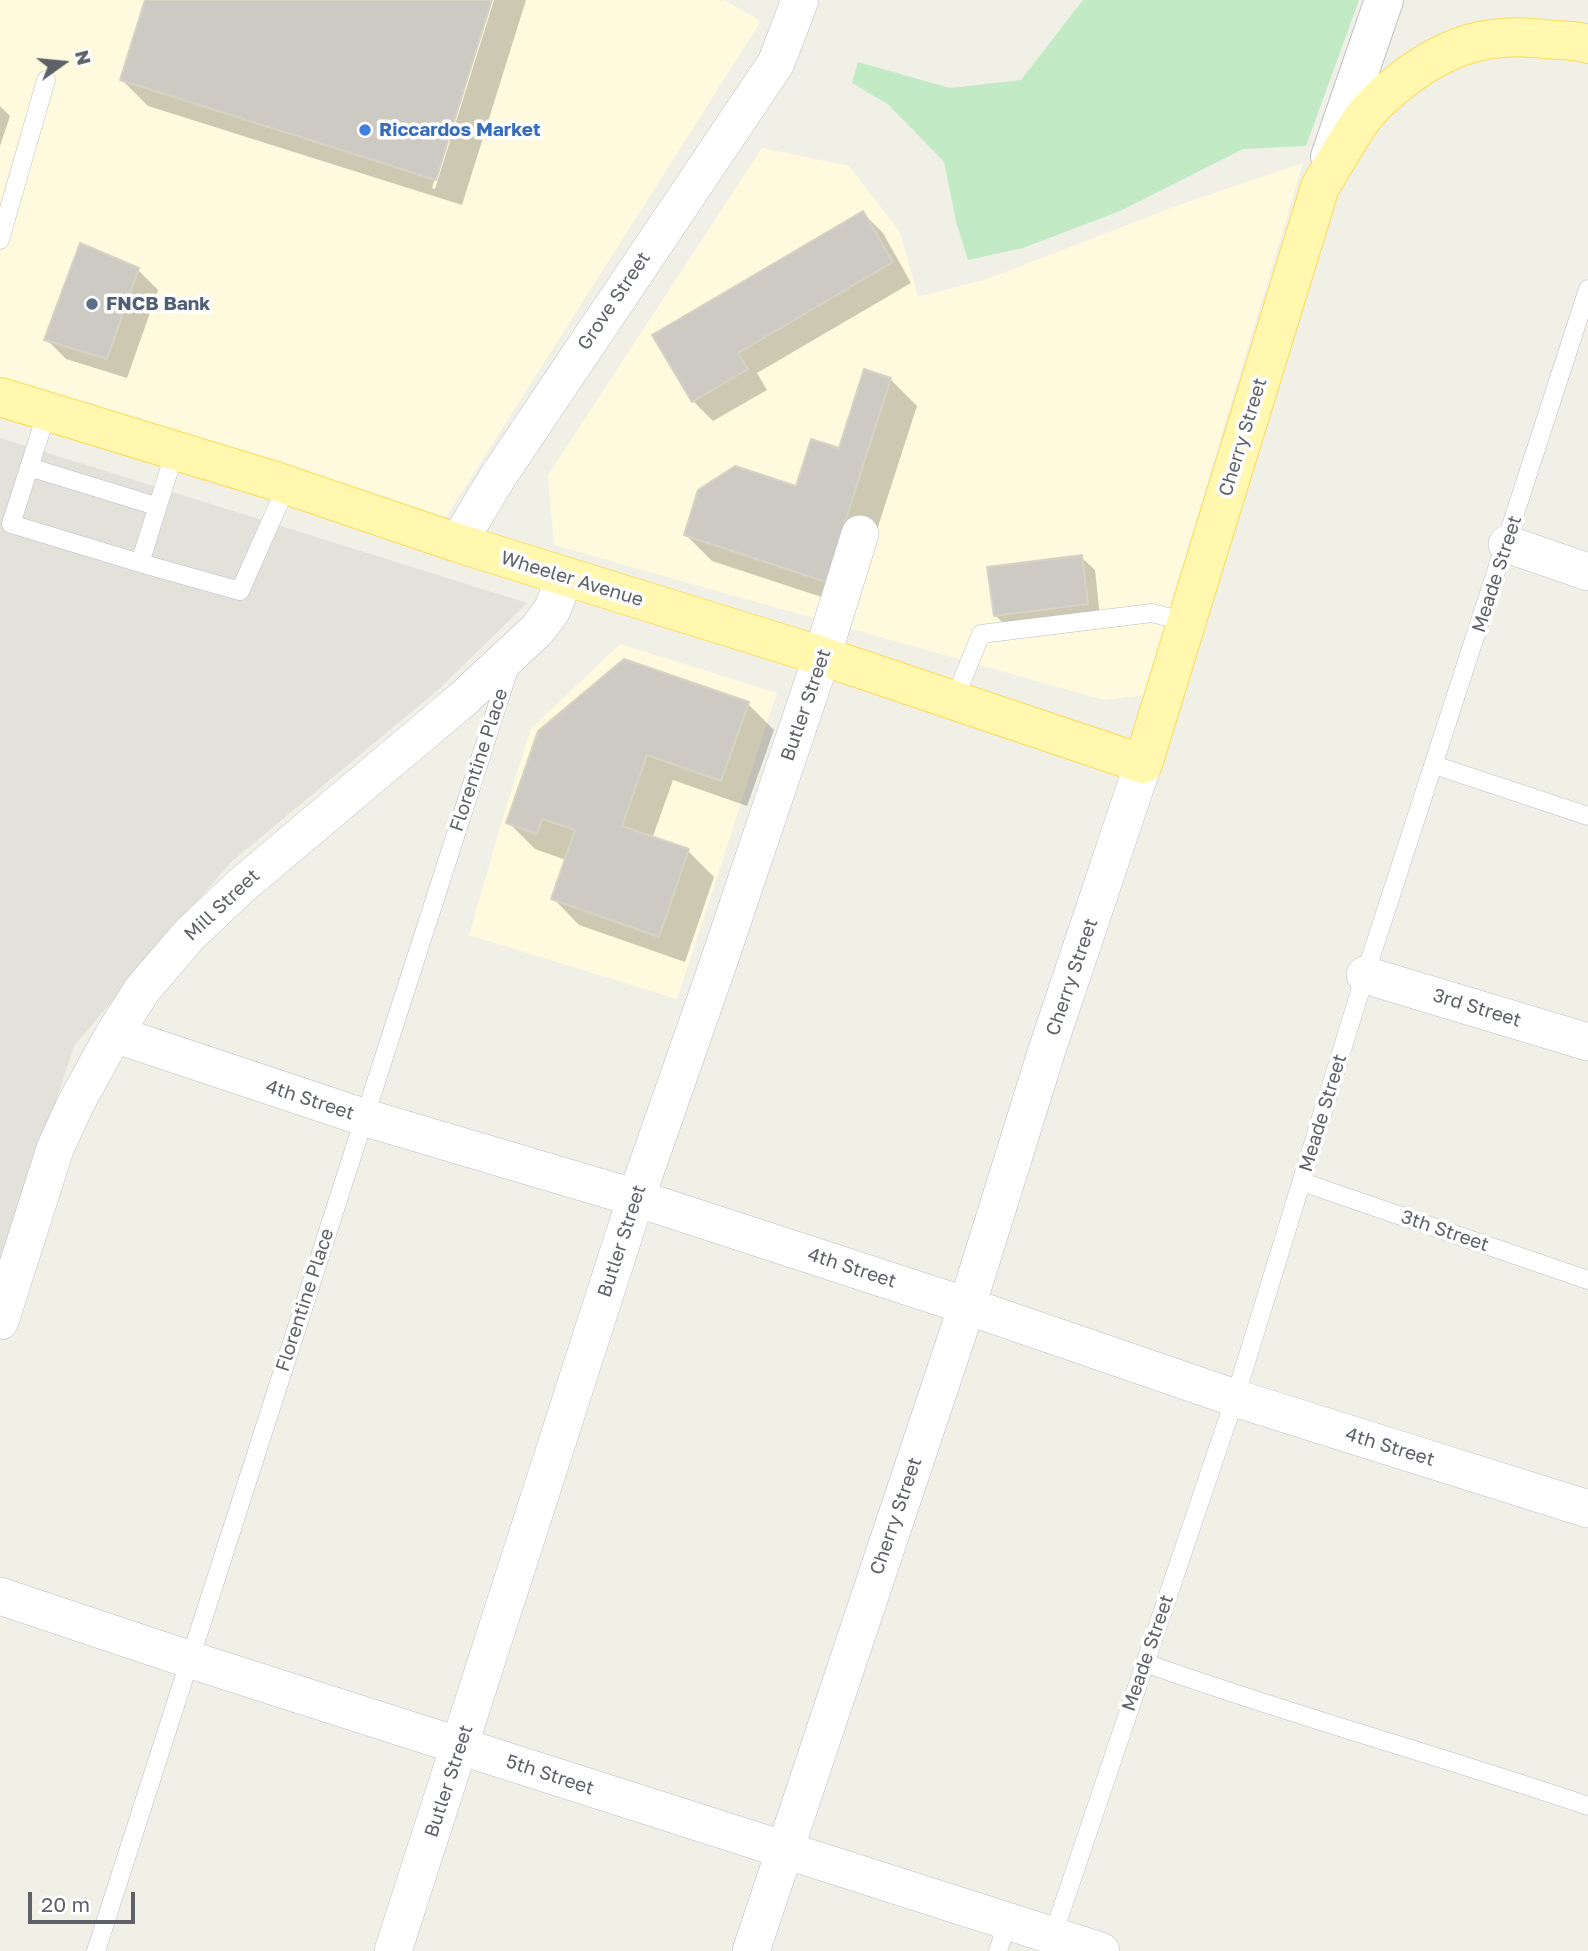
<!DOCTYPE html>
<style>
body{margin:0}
#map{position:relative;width:1588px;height:1951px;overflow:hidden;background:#f1f0e7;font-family:"Golos Text",sans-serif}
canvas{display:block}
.north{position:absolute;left:28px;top:28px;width:70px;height:70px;-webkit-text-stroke:5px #fff;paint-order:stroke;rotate:75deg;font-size:19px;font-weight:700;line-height:28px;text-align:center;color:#5e6268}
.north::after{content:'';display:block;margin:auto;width:24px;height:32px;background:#5e6268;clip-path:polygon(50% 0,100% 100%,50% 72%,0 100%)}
.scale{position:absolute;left:28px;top:1892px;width:107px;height:32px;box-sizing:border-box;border:4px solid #5e6268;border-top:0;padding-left:9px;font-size:21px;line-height:24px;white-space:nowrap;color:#5e6268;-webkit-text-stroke:5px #fff;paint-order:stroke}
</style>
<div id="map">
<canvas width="1588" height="1951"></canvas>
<div class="north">N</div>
<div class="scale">20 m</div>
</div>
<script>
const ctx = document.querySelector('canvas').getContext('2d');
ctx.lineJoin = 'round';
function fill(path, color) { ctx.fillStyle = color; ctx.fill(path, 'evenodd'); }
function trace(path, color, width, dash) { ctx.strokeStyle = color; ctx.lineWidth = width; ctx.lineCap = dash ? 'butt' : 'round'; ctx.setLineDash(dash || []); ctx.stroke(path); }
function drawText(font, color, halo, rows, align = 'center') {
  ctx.font = font + ' "Golos Text",sans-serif'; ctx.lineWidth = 7; ctx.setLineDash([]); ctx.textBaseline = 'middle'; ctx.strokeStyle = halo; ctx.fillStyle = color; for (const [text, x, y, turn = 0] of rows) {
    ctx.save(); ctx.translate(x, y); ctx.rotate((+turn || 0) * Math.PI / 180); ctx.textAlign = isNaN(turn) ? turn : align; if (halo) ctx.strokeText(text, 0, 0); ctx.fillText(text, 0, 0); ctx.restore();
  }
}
fill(new Path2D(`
 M0 0H724L761 21 446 517 0 380Z
 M762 148 849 166 900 232 918 297 987 279 1179 205 1303 163 1144 695 1104 700 554 545 548 475Z
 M620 644 777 693 677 999 469 935 501 824 531 729Z`), '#fffade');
fill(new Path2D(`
 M0 438 527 603 439 689 230 863 74 1046 0 1273Z`), '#e2e2db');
fill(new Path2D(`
 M1083 0H1359L1306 146 1243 149 1120 211 1023 248 968 260 956 221 944 162 889 105 852 83 858 62 950 88 1021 80Z`), '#c2eac5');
fill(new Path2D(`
 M147 0H490L432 188 435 189 494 0H526L462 205 148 106 122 80Z
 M0 106 10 116 0 146Z
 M863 213 883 233 911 283 757 373 767 390 713 421 693 401Z
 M138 270 158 290 127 378 66 359 46 339Z
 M890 379 917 406 852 607 712 561 686 535 797 488 840 450Z
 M1081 557 1095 570 1100 617 1008 628 995 615Z
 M748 704 774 730 747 806 673 780 652 839 688 851 714 877 685 962 579 925 553 898 566 860 535 849 509 823Z`), '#0003');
const building = new Path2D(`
 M145 0H492L436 180 120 80Z
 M863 211 893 262 738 353 748 369 692 402 652 335Z
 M80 243 139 268 107 359 44 340Z
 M864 369 891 378 826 582 684 535 698 490 735 466 796 486 811 439 839 448Z
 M1082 555 1088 604 994 616 987 567Z
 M624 659 749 702 721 781 647 755 622 826 689 849 659 937 551 899 575 830 542 819 537 834 506 823 538 731Z`);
fill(building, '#cdcac4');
trace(building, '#d7d3c4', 2);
const service = new Path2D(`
 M0 240 46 80
 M47 412 11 524 140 563 175 451
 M29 467 156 506
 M140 563 240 591 287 485
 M954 700 981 634 1152 613 1187 622
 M1434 765 1588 816
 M1302 1182 1588 1280
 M1145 1663C1291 1715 1441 1756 1588 1806
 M1053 1935 1235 1398 1365 975 1588 289
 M96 1951 510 666
 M998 1951 1008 1921`);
const minor = new Path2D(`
 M458 543 497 478 776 63 800 0
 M1507 544 1588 572
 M1365 975 1588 1042
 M114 1034 363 1117 636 1198 967 1306 1235 1398 1588 1509
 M0 1321 55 1149 76 1103 114 1034 142 990 190 934 242 885 463 699 538 629 552 610 565 577
 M0 1596 191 1660 1101 1951
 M393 1951 636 1198 717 967 822 656 860 534
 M751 1951 967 1306 1047 1050 1143 764`);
const secondary = new Path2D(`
 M1330 157 1384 0`);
const primary = new Path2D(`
 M0 397 275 481 458 543 822 656 1143 764 1320 187C1334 164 1347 141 1362 119 1373 104 1387 92 1401 81 1446 46 1487 32 1545 39 1559 41 1574 39 1588 44`);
trace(service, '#bbbec3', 19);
trace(minor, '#bbbec3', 38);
trace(secondary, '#bcbfc5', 40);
trace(primary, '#fddb55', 40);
trace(service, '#fff', 18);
trace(minor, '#fff', 37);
trace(secondary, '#fff', 38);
trace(primary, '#fff8ae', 38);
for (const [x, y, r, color] of [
 [365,130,7,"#3f7fe0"],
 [92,304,7,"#5c6f8a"]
]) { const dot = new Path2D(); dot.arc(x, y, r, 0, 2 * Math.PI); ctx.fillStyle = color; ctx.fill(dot); trace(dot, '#fff', 2.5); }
drawText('bold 19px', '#366cbe', '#fff', [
 ["Riccardos Market",379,130]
], 'left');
drawText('19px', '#5e6268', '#fff', [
 ["Grove Street",614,301,-56],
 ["Cherry Street",1243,437,-73],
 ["Meade Street",1497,574,-72],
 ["Wheeler Avenue",572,579,17],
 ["Butler Street",806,705,-71],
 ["Florentine Place",479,760,-72],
 ["Mill Street",222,905,-43],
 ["Cherry Street",1072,977,-71],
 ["3rd Street",1477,1008,17],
 ["4th Street",310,1100,18],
 ["Meade Street",1323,1113,-73],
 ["3th Street",1445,1231,19],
 ["Butler Street",622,1241,-72],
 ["4th Street",852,1268,18],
 ["Florentine Place",305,1300,-72],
 ["4th Street",1390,1447,17],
 ["Cherry Street",896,1516,-71],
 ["Meade Street",1148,1653,-71],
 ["5th Street",550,1775,18],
 ["Butler Street",449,1781,-72]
]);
drawText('bold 19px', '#4e5e75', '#fff', [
 ["FNCB Bank",106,304]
], 'left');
</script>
